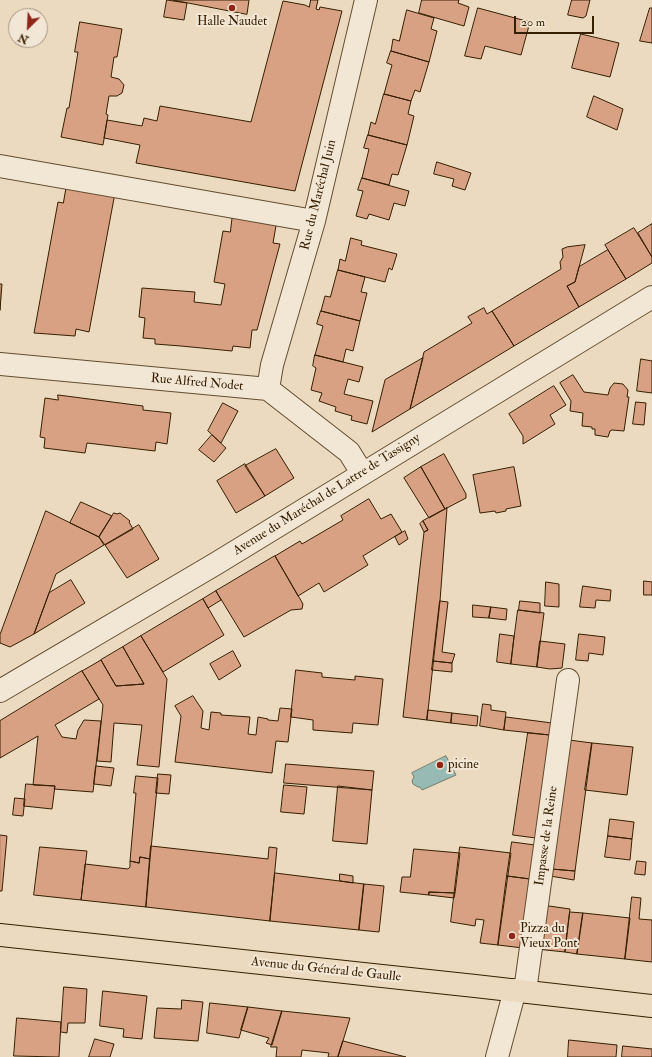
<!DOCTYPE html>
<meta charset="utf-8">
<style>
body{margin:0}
#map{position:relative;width:652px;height:1057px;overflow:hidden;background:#ebdabf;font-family:"IM FELL Double Pica",serif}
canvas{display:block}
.north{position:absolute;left:8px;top:8px;width:40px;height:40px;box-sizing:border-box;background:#f2e7d5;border:1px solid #a79780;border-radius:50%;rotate:204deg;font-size:11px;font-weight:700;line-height:16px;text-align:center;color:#361f00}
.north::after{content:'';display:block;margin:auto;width:14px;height:18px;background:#8f2418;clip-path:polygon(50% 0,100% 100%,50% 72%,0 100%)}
.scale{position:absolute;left:514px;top:16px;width:80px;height:18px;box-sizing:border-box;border:2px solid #361f00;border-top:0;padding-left:5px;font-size:12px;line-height:14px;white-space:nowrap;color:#361f00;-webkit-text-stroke:3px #f2e7d5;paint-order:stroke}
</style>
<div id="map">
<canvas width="652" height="1057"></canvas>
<div class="north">N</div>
<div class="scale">20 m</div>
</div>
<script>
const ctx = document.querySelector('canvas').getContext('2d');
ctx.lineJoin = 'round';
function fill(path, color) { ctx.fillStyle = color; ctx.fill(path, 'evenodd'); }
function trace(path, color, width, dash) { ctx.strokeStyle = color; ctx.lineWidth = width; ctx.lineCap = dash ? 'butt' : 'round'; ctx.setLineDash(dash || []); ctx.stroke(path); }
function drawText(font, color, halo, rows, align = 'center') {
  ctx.font = font + ' "IM FELL Double Pica",serif'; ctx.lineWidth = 4; ctx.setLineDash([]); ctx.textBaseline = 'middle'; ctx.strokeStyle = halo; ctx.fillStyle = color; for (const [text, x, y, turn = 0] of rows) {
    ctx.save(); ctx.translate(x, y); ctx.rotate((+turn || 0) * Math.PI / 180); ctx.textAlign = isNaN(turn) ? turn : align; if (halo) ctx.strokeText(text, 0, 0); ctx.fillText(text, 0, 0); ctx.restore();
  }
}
const water = new Path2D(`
 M446 756 456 775 422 790 420 787H418L413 784 412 781 414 777 412 773Z`);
fill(water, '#98bab5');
trace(water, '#717c6d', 1);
const building = new Path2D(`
 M167 0 187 3 184 20 164 17Z
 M173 0H249L247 14Z
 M311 0H318L316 9 319 10 320 7 342 11 295 191 136 163 140 145 104 138 107 120 142 126 144 118 157 121 160 106 251 122 283 1 305 5 309 7Z
 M422 0H459L458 3 469 7 464 26 419 13Z
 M572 0H590L586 16 583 18 568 15Z
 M478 8 530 22 521 55 485 46 481 59 465 56Z
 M650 8H652V43L640 41Z
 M407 10 434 18 431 29 437 31 429 62 391 51 393 39 399 41Z
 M80 22 122 29 117 57H114L111 77 119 79 124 85 122 93 117 96H109L106 114 108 115 103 145 61 137 67 108H69L78 52H75Z
 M581 34 619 43 610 77 572 68Z
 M391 51 429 62 420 92 415 90 411 101 384 94 392 65 387 63Z
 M384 94 411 101 408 114 414 116 407 145 368 135 371 122 375 124Z
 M594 96 623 109 617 130 587 117Z
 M368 135 407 145 398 175 392 174 389 185 362 178 369 149 364 148Z
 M437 162 471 173 465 190 452 186 454 179 434 174Z
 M362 178 409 191 405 206 394 203 389 220 369 214 367 219 356 216 363 191 358 190Z
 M67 184 115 193 89 332 76 329 75 336 34 333 58 202 63 203Z
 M233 213 277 220 273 243 280 244 257 330H252L250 348 233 346 232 351 181 346 155 344V339L143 338 145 318 139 317 142 288 195 292 194 302 221 305 225 284 214 282 223 231 230 232Z
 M652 224V257L638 233Z
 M634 228 652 257V263L626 279 605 245Z
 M351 238 362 241 361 245 397 254 392 270 389 268 385 282 338 270 340 259 345 261Z
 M585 245 575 282 567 286 579 307 514 346 492 311 561 269 560 262 563 257 562 249 567 247Z
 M608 250 626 279 579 307 567 286 575 282 579 267Z
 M338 270 365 277 361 292 367 293 360 321 321 311 325 296 330 297Z
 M0 284H2L0 310Z
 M484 308 487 314 492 311 514 346 410 409 424 352 472 323 468 317Z
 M321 311 360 321 353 351 346 349 343 362 315 355 323 326 317 324Z
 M315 355 363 367 359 382 348 379 344 394 373 401 367 424 351 420 352 416 335 411 336 407 319 401 322 393 311 390 316 368 313 366Z
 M423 358 410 409 372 432 385 380Z
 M641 359 652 361V393L637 391Z
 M573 375 584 392 608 395 610 388 614 383 623 384 628 390 627 397H629L624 431 612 430 610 431 608 437 595 435V429H592V427L582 426 583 413 570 411 571 401 560 383Z
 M554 386 566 405 550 415 555 424 523 444V436L509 414Z
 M58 395 143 406V410L171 413 167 444 156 442 155 451 87 443 85 453 44 448 45 438 40 437 45 398 58 400Z
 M636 402 646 403 644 425 633 424Z
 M223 403 238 411 221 443 208 431Z
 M212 435 226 448 214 462 199 450Z
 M276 449 294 478 265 496 245 466Z
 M444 454 466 494V498L445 509 421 467Z
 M245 464 265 496 236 513 217 481Z
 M421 467 445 509 429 518 404 478Z
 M514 467 521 506 506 509V511L496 513 495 511 480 513 473 475Z
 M369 499 381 519 391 514 402 532 363 556 368 565 324 592 319 583 298 596 275 556 300 541 302 544 343 520 341 516Z
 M81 502 112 516 99 537 70 523Z
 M447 508 440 601 427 720 403 717 424 532 428 530 423 521Z
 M46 511 99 537 104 545 56 574 34 634 10 647 0 643V635Z
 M114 513 117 514 120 513 130 521 129 522 133 529 105 545 99 537Z
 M423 521 428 530 424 532 420 524Z
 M139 525 159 559 127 578 105 545Z
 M405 531 408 539 399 545 395 537Z
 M275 556 303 604 302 609 291 610 244 637 216 591Z
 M71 580 85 603 34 634 49 593Z
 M644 581 652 582V595H644Z
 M546 582 559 584V607L545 606Z
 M583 586 611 590 610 601 596 600 595 608 580 607Z
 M216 591 221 600 208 608 203 599Z
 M203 599 224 635 163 672 141 636Z
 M440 601 448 602 442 652 455 654 452 663 433 661Z
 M520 601 540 603V613L519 610Z
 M473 605 491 607 489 618 473 617Z
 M491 607 507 609 506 620 489 618Z
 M518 610 544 613 537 667 511 664Z
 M500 634 514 636 511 664 497 662Z
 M579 634 605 637 603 655 589 653 588 661 576 660Z
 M141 636 167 679 159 767 137 765 142 725 114 723 111 762 97 761 103 705 82 671 101 660 116 686 144 684 123 647Z
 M540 641 565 644 562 668 550 669 537 667Z
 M123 647 144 684 116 686 101 660Z
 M233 651 241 666 219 680 210 664Z
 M433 661 452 663V672L432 670Z
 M296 670 322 673V677L355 680V676L383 679 378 725 353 723 352 733 313 730V720L291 717Z
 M82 671 99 699 55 725 62 737 76 739 78 730 84 720 101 721 93 792 54 789 55 786 33 785 38 736 0 758V721Z
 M193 696 203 711 201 728 209 730 211 712 221 713V715L250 717 248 734 256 735 258 717 268 719V720L278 721 280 708 292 709 288 742 276 741 272 773 175 762 181 716 175 706Z
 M483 704 491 705V710L506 712 504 730 480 726Z
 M428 710 452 713 451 723 427 720Z
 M452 713 478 716 477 726 451 723Z
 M506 717 552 723 550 735 504 730Z
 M528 733 550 735 536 838 513 835Z
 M569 740 592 743 575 871 551 869Z
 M592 743 633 747 627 795 585 790Z
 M286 764 374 771 372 790 284 783Z
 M96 766 114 768 111 786 94 784Z
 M158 774 171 775 169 794 156 793Z
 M136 776 158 778 150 859 140 857 139 863 130 861 136 793H134Z
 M26 784 55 786 52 809 24 806Z
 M284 785 307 787 304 814 281 812Z
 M338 786 372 790 367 844 333 841Z
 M15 798 25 799 23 816 13 815Z
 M610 819 634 822 632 839 608 836Z
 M0 835 7 836 2 891H0Z
 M608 836 632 839 630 860 605 857Z
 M512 842 535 845 530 879 507 876Z
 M151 846 268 859 269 847 277 848 270 921 146 907Z
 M40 847 87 851 81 900 34 895Z
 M460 847 511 853 498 945 480 943 484 920 476 919 475 926 451 922Z
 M414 849 460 853 455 893 429 892V895L400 892 402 877H410Z
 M140 857 150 859 146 907 81 900 85 864 128 869 130 867V861L139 863Z
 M637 861 646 862 645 875 635 874Z
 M551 869 575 871 574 880 550 876Z
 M275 873 364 884 359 930 270 921Z
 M340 874 353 876V883L340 881Z
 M507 876 530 879 523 948 498 945Z
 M364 884 384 886 379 932 359 930Z
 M429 892 455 893 454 898 429 895Z
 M632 897 641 898 639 919 652 920V962L625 959Z
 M542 905 570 909 565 952 536 949Z
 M570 912 583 913 577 954 565 952Z
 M583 913 630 918 625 959 577 954Z
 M64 987 87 989 85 1023H68L67 1033 61 1032Z
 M103 991 147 996 142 1039 123 1037 124 1029 100 1026Z
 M182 1000 203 1002 198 1041 154 1038 157 1008 181 1009Z
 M210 1003 248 1007 239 1038 207 1033Z
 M248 1007 282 1011 272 1045 266 1043 269 1038 241 1030Z
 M282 1011 350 1018 338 1057H328L329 1053 302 1050 301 1057H276L277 1047H271Z
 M17 1018 61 1022 59 1057 14 1056Z
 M95 1039 114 1044 110 1057H89Z
 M569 1040 617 1045 616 1057H568Z
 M343 1041 406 1057H338Z
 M623 1046 652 1049V1057H622Z`);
fill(building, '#d8a184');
trace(building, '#361f00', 1);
const minor = new Path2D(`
 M0 166 314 221
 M0 364 268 389 349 452 362 473
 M268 389 272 365 314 221 366 0
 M0 691 217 563 652 297
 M525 991 568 680
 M497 1057 515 990`);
const major = new Path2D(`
 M0 935 475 986 652 1006`);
trace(minor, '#634e30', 24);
trace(major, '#361f00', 24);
trace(minor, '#f2e7d5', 22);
trace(major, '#ebdabf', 22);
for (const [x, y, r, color] of [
 [232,8,4,"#8f2418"],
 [440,765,4,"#8f2418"],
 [512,936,4,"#8f2418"]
]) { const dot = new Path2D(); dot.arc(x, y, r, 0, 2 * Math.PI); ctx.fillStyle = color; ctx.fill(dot); trace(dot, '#f2e7d5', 1.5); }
drawText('13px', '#361f00', '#f2e7d5', [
 ["Halle Naudet",232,22,"center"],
 ["picine",448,765],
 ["Pizza du",520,929],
 ["Vieux Pont",520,944]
], 'left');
drawText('13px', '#361f00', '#f2e7d5', [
 ["Rue du Maréchal Juin",319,195,-76],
 ["Rue Alfred Nodet",197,383,5],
 ["Avenue du Maréchal de Lattre de Tassigny",327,495,-32],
 ["Impasse de la Reine",547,836,-82],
 ["Avenue du Général de Gaulle",326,970,6]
]);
</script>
